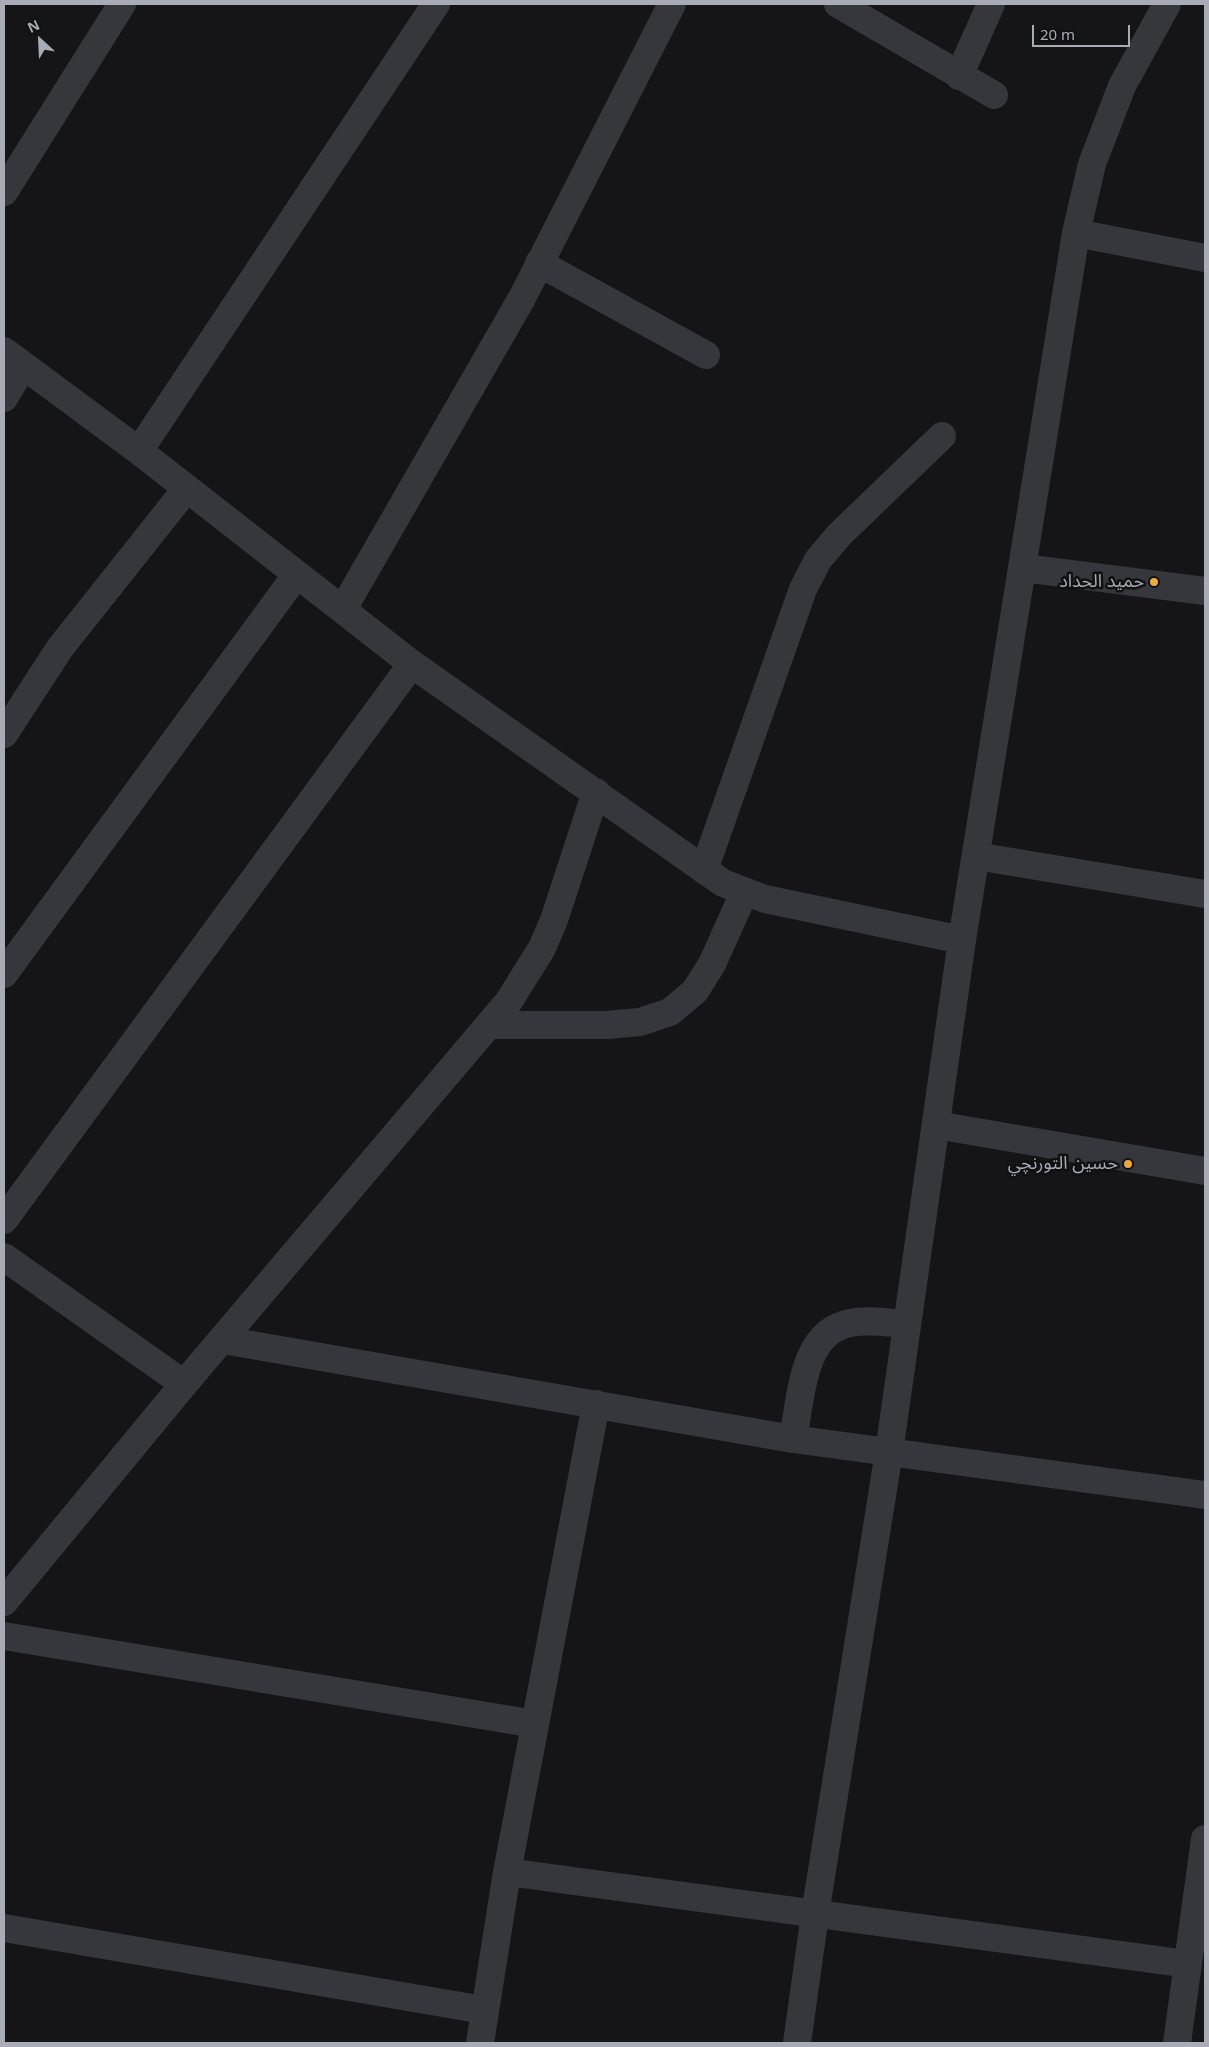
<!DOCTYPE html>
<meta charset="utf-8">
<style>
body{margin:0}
#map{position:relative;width:1209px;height:2047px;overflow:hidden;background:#151517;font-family:"Noto Sans",sans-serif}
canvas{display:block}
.frame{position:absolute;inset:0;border:5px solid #a7acb6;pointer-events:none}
.north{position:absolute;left:15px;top:15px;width:50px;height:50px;-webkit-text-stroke:4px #101012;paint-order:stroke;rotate:335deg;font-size:14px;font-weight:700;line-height:20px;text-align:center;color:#a7acb6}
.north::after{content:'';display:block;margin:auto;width:18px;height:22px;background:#a7acb6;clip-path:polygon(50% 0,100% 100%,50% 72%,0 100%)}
.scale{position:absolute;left:1032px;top:25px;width:98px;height:22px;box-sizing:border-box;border:2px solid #a7acb6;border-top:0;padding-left:6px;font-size:15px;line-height:18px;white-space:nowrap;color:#a7acb6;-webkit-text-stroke:4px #101012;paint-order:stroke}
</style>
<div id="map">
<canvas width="1209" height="2047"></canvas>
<div class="frame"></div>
<div class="north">N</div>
<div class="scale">20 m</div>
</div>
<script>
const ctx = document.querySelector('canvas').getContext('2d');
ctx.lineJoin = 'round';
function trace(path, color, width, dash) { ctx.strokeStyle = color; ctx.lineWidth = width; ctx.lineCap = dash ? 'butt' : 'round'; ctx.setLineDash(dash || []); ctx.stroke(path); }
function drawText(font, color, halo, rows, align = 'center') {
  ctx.font = font + ' "Noto Sans","Noto Sans Arabic",sans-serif'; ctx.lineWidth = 5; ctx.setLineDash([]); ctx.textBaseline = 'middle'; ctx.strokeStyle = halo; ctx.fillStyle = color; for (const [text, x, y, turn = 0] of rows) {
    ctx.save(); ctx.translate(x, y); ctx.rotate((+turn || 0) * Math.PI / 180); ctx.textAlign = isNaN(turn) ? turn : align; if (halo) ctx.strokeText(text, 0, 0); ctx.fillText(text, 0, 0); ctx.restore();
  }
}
trace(new Path2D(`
 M838 4 994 95
 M959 76 991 4
 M4 192 122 4
 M1076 233 1205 258
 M539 263 706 355
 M4 351 139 451 412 664 723 883 765 899 962 940
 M4 398 23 366
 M139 451 436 4
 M1023 568 1205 591
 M343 609 522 298 672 4
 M4 734 60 648 187 488
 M976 856 1205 894
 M704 870 803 589 818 560 839 535 942 436
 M4 974 297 574
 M489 1025H607L640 1022 670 1012 695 991 712 964 744 893
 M936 1125 1205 1171
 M4 1220 412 664
 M4 1257 184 1384
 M223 1340 793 1439 1205 1495
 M793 1439C801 1400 801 1332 850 1323 868 1319 889 1323 907 1324
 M4 1602 184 1384 509 1001 542 948 554 920 596 792
 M4 1636 535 1724
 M507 1872 1188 1964
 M4 1928 484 2010
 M480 2043 507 1872 596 1404
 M797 2043 815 1914 889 1452 962 940 1076 233 1092 164 1122 86 1167 4
 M1177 2043 1205 1839`), '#36373c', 28);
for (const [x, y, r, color] of [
 [1154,582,5,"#ecaa38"],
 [1128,1164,5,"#ecaa38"]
]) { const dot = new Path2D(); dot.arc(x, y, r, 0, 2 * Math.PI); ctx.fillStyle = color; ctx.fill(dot); trace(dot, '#101012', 2); }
drawText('18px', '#a7acb6', '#101012', [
 ["حميد الحداد",1144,582],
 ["حسين التورنچي",1118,1164]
], 'right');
</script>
